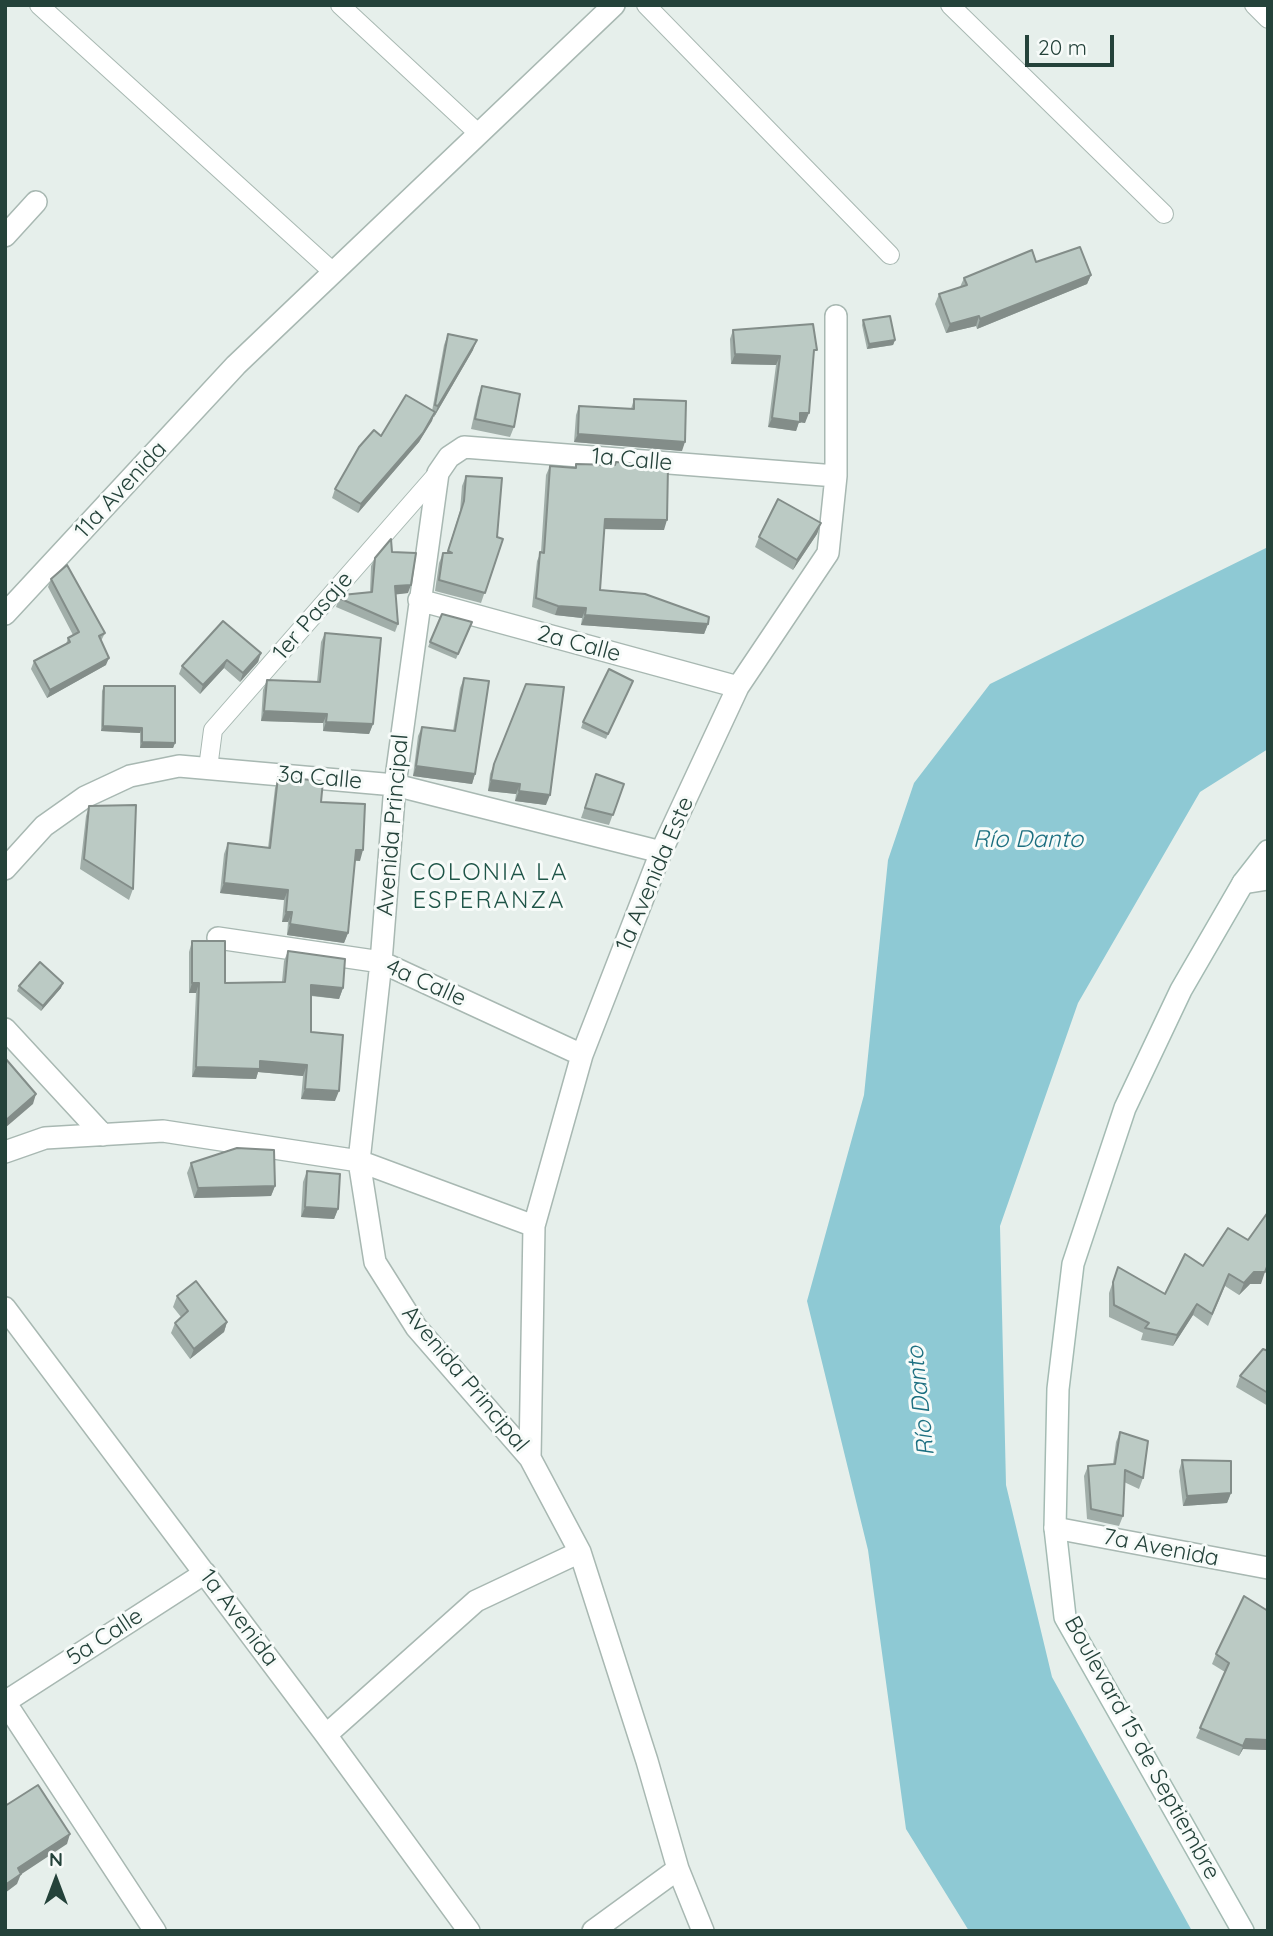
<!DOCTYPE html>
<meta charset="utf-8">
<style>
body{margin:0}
#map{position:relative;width:1273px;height:1936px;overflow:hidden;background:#e6efeb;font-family:Quicksand,sans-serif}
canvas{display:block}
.frame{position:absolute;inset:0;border:7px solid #24423a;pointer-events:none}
.north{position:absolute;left:21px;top:1845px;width:70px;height:70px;-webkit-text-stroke:5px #f7fbf9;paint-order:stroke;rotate:0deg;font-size:19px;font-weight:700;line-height:28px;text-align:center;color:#24423a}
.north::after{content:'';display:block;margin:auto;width:24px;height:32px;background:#24423a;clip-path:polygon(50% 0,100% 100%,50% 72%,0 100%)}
.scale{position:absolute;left:1025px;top:35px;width:89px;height:32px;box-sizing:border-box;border:4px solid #24423a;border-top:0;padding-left:9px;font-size:21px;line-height:24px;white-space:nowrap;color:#24423a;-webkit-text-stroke:5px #f7fbf9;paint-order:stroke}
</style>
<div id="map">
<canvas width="1273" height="1936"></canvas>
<div class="frame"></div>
<div class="north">N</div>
<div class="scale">20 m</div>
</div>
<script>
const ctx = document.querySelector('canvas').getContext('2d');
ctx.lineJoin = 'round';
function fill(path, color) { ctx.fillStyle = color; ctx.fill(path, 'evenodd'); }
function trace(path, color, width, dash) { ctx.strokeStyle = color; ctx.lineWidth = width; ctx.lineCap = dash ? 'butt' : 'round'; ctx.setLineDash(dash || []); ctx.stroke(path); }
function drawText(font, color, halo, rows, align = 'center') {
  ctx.font = font + ' Quicksand,sans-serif'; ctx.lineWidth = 6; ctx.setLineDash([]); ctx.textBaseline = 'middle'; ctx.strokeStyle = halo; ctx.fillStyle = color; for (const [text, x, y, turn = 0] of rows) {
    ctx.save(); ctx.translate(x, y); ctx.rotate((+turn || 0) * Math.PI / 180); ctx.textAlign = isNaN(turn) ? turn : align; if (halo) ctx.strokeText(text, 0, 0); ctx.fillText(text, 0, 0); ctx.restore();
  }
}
fill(new Path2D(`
 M1268 547V749L1200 792 1078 1003 1000 1226 1006 1485 1052 1677 1192 1931H969L906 1829 868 1550 807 1301 864 1095 888 860 914 783 990 684Z`), '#8ec9d4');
const lane = new Path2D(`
 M39 5 333 272
 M340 5 479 134
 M646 5 890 255
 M950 5 1164 214
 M1254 5 1268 19
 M208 768 213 730 438 473`);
const street = new Path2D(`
 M5 236 36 202
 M419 600 738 687
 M5 614 236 365 614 5
 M5 869 44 826 85 797 130 776 179 766 395 785 661 852
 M1243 883 1268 879
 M218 938 381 962 582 1055
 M5 1029 103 1135
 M5 1152 45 1138 163 1131 359 1161 534 1226
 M5 1308 326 1735 469 1931
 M530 1458 534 1226 582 1055 661 852 738 687 828 553 836 476V316
 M1055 1528 1268 1568
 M5 1702 155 1931
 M5 1702 205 1573
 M326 1735 476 1601 580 1552
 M593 1931 678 1869
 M703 1931 678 1869 647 1761 580 1552 530 1458 416 1327 375 1262 359 1161 381 962 395 785 438 473 449 457 464 447 836 476`);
const secondary = new Path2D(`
 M1243 1931 1065 1617 1055 1528 1058 1389 1073 1264 1125 1108 1181 990 1243 883 1268 851`);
trace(lane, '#a8b8b2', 20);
trace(street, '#a8b8b2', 24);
trace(secondary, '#a4bbb3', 24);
trace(lane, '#fff', 18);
trace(street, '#fff', 21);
trace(secondary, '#fff', 21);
fill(new Path2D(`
 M1036 262 1091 275 1087 284 977 329 976 326 946 333 935 304 939 294 960 287 964 278Z
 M863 320 895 340 893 345 867 349 862 325Z
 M733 330 813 360 805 423 799 422 796 431 768 427 776 365 731 364 730 339Z
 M448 334 473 350 434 417 433 416 419 442 358 513 332 498 335 489 432 411 444 345Z
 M482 386 514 427 510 437 471 429 478 397Z
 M634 399 682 451 574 442 576 415 579 406 631 409Z
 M576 464 664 530 604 529 600 590 708 624 704 634 581 625 582 618 555 615 532 607 537 561 541 552 546 475 550 466 575 468Z
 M466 476 497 537 503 539 481 603 435 591 439 563 443 553H447L460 511 462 486Z
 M821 523 817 534 793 570 755 547 759 537Z
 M392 552 408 593 395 594 398 624 395 632 336 607 339 598 370 592 371 566 375 558Z
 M51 579 105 633 101 641 106 665 47 698 31 669 34 661 66 644 68 638 73 635 48 587Z
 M442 614 470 628 456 659 428 647Z
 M325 633 373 724 369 734 323 731V723L261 721 263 690 267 680 317 682 321 642Z
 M261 653 258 662 240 682 224 668 200 694 179 674 182 666Z
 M464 678 475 774 472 784 413 776 418 736 422 727 453 731 460 688Z
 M633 681 606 739 581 728 583 722Z
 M526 684 546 805 515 801 516 794 488 791 490 774Z
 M104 686 175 743 173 748H140V733L101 731 102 691Z
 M596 774 624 784 609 825 581 818Z
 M278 777 321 802 360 861H355L348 933 344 943 287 935 288 922H282L284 900 220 893 224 854 228 843 268 848 275 788Z
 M89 806 133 889 129 900 80 869 86 816Z
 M192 941 225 983 282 982 284 961 288 951 343 988 339 999 311 996V1032L335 1101 301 1099 303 1076 258 1072 256 1079 192 1077 196 993H189V952Z
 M19 986 61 988 41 1011 17 991Z
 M191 1163 275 1186 271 1196 194 1198 187 1173Z
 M307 1171 338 1209 334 1219 301 1217 303 1182Z
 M1203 1266 1261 1284H1250L1239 1295 1225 1286 1208 1326 1193 1315 1173 1346 1141 1340 1143 1333 1109 1317V1293L1118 1267 1165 1294Z
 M177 1296 227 1322 224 1332 190 1359 171 1333 175 1323 181 1317 173 1307Z
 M1268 1351V1406L1236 1387 1240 1376Z
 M1120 1432 1143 1478 1139 1489 1124 1482 1123 1516 1119 1526 1087 1519 1084 1476 1088 1466 1113 1464 1116 1442Z
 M1182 1460 1231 1493 1227 1503 1183 1506 1179 1471Z
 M1268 1611V1750L1243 1749 1239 1756 1196 1738 1225 1672 1212 1664 1216 1654Z`), '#a1aea9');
fill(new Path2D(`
 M1091 275 1087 284 977 329 980 319Z
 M979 316 976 326 946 333 950 324Z
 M477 340 473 350 434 417 438 406Z
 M895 340 893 345 867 349 869 344Z
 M735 354 780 356 776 365 731 364Z
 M435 412 432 421 419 442 358 513 361 504Z
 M800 413H809L805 423 799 422 796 431 768 427 772 418Z
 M578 434 685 442 682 451 574 442Z
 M605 519 667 520 664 530 601 529Z
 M821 523 817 534 793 570 797 560Z
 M411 585 408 593 392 595 395 586Z
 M558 606 586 608 582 618 555 615Z
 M585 615 708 624 704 634 581 625Z
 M261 653 258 662 240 682 243 673Z
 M109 658 106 665 47 698 50 690Z
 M227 660 224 668 200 694 203 685Z
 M264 711 327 714 323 723 261 721Z
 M326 722 373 724 369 734 323 731Z
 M103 726 142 728 140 733 101 731Z
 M142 742 175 743 173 748H140Z
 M416 766 475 774 472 784 413 776Z
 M491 780 520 784 516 794 488 791Z
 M519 791 550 795 546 805 515 801Z
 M356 850H363L360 861 353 860Z
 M224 883 288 890 284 900 220 893Z
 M286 912H292L288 922H282Z
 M290 924 348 933 344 943 287 935Z
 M63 983 61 988 41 1011 43 1006Z
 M192 983H199L196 993H189Z
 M311 985 343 988 339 999 307 995Z
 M260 1061 307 1065 303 1076 258 1072 256 1079 192 1077 196 1067Z
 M305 1089 339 1091 335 1101 301 1099Z
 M36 1094 33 1104 5 1128V1121Z
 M275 1186 271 1196 194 1198 198 1188Z
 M305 1207 338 1209 334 1219 301 1217Z
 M1254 1272H1265L1261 1284H1250L1239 1295 1244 1283Z
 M1197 1304 1193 1315 1173 1346 1177 1335Z
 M227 1322 224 1332 190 1359 194 1349Z
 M1231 1493 1227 1503 1183 1506 1187 1496Z
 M1246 1739 1268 1740V1750L1243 1749 1239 1756Z
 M70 1834 67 1844 14 1879 18 1868Z
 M21 1874 17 1884 5 1893V1885Z`), '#838d89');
const building = new Path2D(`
 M1080 247 1091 275 980 319 979 316 950 324 939 294 967 285 964 278 1032 250 1036 262Z
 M890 316 895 340 869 344 863 320Z
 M813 324 817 350H814L809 413H800V422L772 418 780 356 735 354 733 330Z
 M448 334 477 340 438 406 435 405Z
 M482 386 520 394 514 427 475 419Z
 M406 395 435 412 423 433 361 504 335 489 359 447 374 430 381 436Z
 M634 399 686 401 685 442 578 434 579 406 634 409Z
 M616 462 668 466 667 520 605 519 600 590 645 594 709 617 708 624 585 615 586 608 558 606 536 598 540 552 544 553 550 466 576 468V464L615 465Z
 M466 476 502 478 497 537 503 539 485 593 439 580 443 553H452L448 551 464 501Z
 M778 499 821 523 797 560 759 537Z
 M391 539 392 552 416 553 411 585 395 586 398 624 339 598 342 595 372 592 375 558Z
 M67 565 105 633 99 636 109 658 50 690 34 661 70 642 68 638 79 632 51 579Z
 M442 614 472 622 458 654 430 642Z
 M223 621 261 653 243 673 227 660 203 685 182 666Z
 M325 633 381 638 373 724 326 722 327 714 264 711 267 680 320 682Z
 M609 669 633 681 608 734 583 722Z
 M464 678 489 681 475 774 416 766 422 727 455 731Z
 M526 684 564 687 550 795 519 791 520 784 491 780 494 764Z
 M104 686H175V743L142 742V728L103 726Z
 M596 774 624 784 613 815 585 808Z
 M278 777 323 781 321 802 365 804 363 850H356L348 933 290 924 292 912H286L288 890 224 883 228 843 270 848Z
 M136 805 133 889 84 859 89 806Z
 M192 941H225V983L285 982 288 951 345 959 343 988 311 985V1032L343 1035 339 1091 305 1089 307 1065 260 1061V1069L196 1067 199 983H192Z
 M40 962 63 983 43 1006 19 986Z
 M5 1058 36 1094 5 1121Z
 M237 1148 274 1150 275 1186 198 1188 191 1163Z
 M307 1171 340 1174 338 1209 305 1207Z
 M1268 1212V1264L1265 1272H1254L1244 1283 1229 1274 1212 1314 1197 1304 1177 1335 1145 1328 1149 1323 1114 1305 1113 1282 1118 1267 1165 1294 1185 1254 1203 1266 1228 1228 1248 1240Z
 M196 1281 227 1322 194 1349 175 1323 188 1311 177 1296Z
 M1263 1349 1268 1351V1393L1240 1376Z
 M1120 1432 1148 1441 1143 1478 1125 1470 1123 1516 1091 1509 1088 1466 1115 1464Z
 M1182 1460 1231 1461V1493L1187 1496Z
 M1244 1596 1268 1611V1740L1246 1739 1243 1746 1200 1728 1229 1663 1216 1654Z
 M38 1785 70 1834 18 1868 21 1874 5 1885V1806Z`);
fill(building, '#bbcac4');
trace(building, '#838d89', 2);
drawText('23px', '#24423a', '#f7fbf9', [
 ["1a Calle",632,460,5],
 ["11a Avenida",121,490,-47],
 ["1er Pasaje",313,616,-49],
 ["2a Calle",579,644,15],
 ["3a Calle",320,778,5],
 ["Avenida Principal",393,825,-85],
 ["1a Avenida Este",655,874,-67],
 ["4a Calle",426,983,24],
 ["Avenida Principal",465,1379,50],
 ["7a Avenida",1161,1548,11],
 ["1a Avenida",239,1618,53],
 ["5a Calle",105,1637,-33],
 ["Boulevard 15 de Septiembre",1142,1748,61]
]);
drawText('italic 24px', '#1c6f80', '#f7fbf9', [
 ["Río Danto",1028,840],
 ["Río Danto",921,1401,-96]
]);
ctx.letterSpacing = '2px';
drawText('24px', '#1f5548', '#f7fbf9', [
 ["COLONIA LA",489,873],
 ["ESPERANZA",489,901]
]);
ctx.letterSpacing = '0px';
</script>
